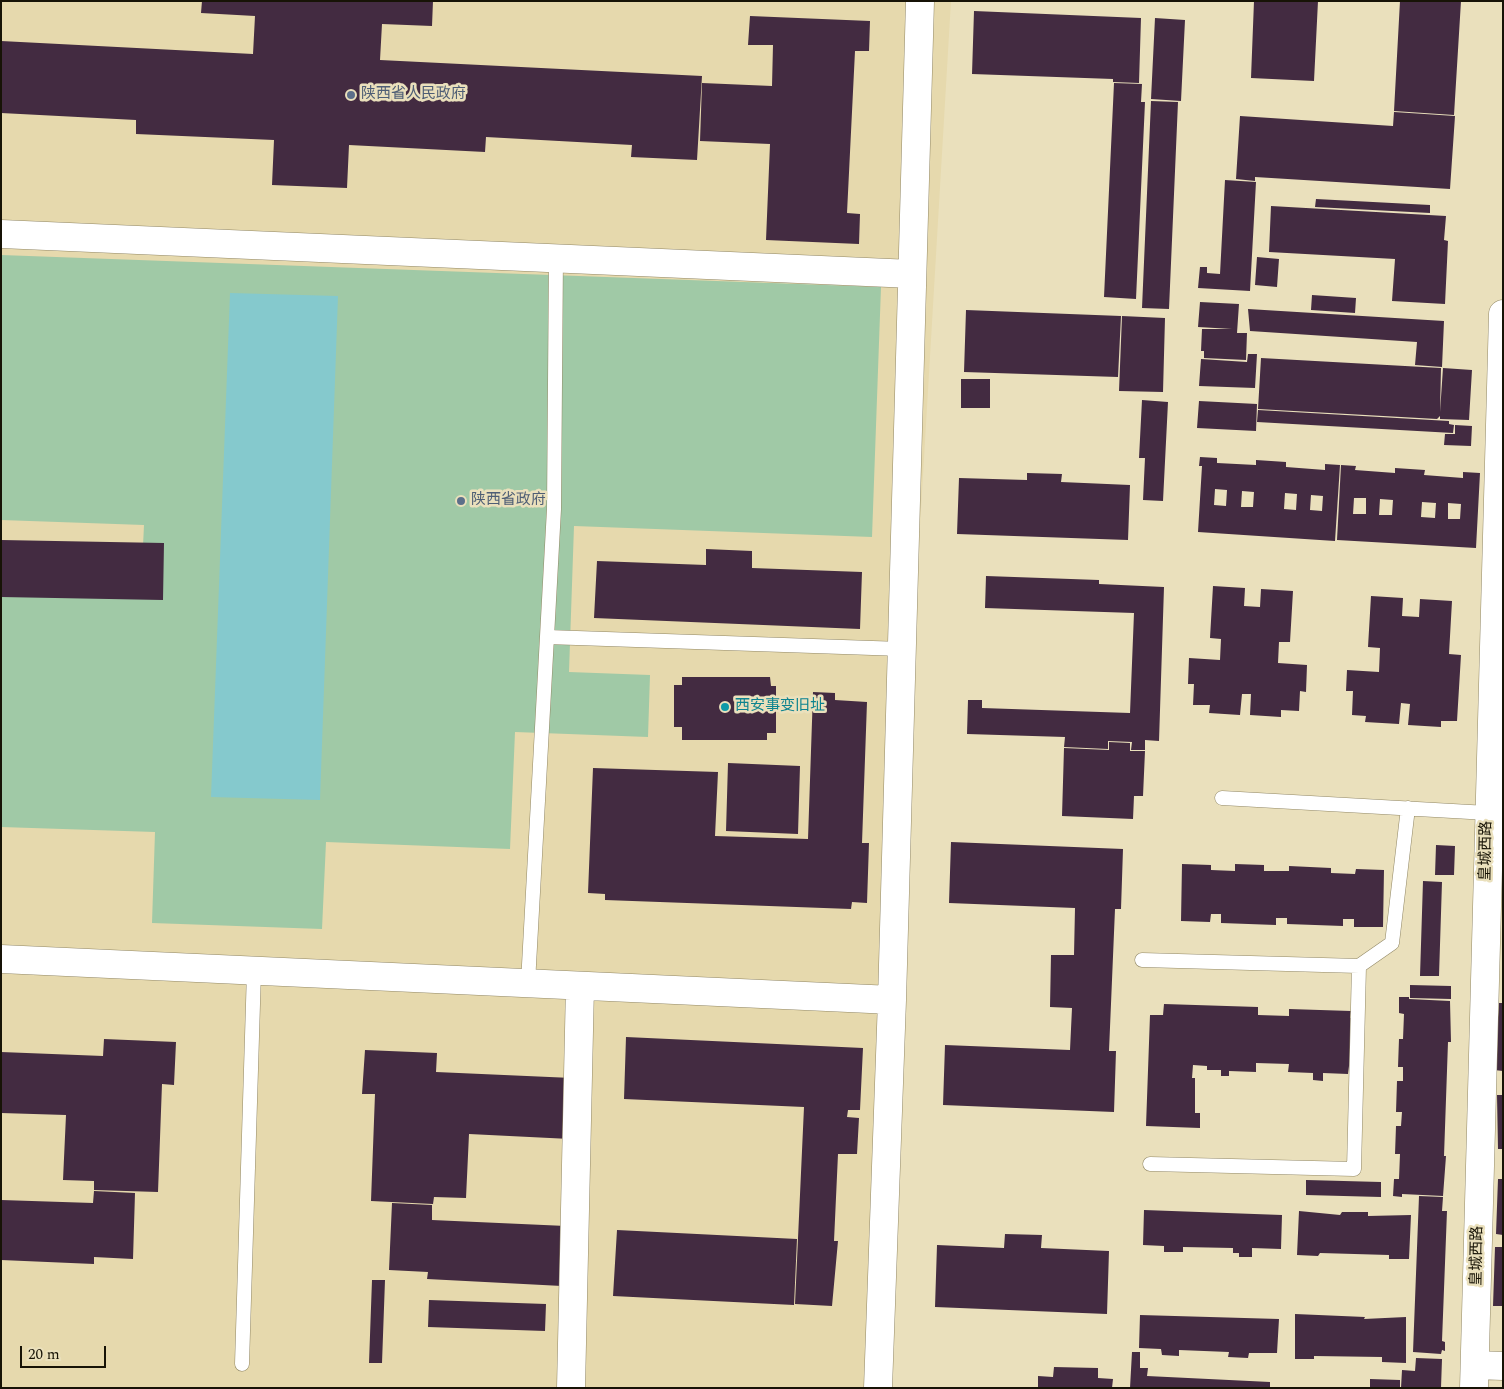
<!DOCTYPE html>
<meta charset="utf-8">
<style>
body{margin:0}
#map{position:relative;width:1504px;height:1389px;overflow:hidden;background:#eae0bc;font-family:Spectral,serif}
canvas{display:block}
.frame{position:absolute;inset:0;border:2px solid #171306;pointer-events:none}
.scale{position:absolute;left:20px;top:1346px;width:86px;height:22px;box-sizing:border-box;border:2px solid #171306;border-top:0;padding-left:6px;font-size:15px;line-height:18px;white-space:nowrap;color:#171306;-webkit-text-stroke:4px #eae0bc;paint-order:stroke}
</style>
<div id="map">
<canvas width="1504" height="1389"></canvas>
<div class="frame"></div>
<div class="scale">20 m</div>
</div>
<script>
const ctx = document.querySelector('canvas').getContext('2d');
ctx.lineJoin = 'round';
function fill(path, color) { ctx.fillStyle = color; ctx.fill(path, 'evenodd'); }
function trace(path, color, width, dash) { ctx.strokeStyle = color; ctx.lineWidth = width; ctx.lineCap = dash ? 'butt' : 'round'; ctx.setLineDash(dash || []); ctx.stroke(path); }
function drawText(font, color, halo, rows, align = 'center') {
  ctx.font = font + ' Spectral,"Noto Sans SC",serif'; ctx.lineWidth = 5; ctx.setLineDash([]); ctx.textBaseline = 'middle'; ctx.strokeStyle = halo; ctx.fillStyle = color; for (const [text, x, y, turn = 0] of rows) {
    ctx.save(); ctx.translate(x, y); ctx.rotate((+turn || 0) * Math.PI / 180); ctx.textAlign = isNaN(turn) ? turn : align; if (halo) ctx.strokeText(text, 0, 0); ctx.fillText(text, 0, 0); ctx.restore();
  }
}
fill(new Path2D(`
 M1 1H951L892 1000 878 1388H1Z`), '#e6d9ad');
fill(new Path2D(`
 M1 255 881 287 872 537 574 526 569 672 650 675 648 737 515 732 510 849 326 842 322 929 152 923 155 832 1 827V583L141 588 144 525 1 520Z`), '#a0c9a6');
fill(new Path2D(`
 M230 293 338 296 320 800 211 797Z`), '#85c9cd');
fill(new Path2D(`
 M202 1H433L432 26 382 24 380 60 702 76 697 160 631 157 632 145 486 137 485 152 349 145 347 188 272 185 274 140 136 134V120L1 113V41L253 54 255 16 201 13Z
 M1254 1H1318L1314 81 1251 78Z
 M1400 1H1461L1454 115 1394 111Z
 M974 11 1141 18 1139 83 1113 82V79L972 74Z
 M750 16 870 21 869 51H855L847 213 860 214 859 244 766 240 770 144 700 141 702 83 772 86 773 45H748Z
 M1155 18 1185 20 1181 101 1151 99Z
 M1114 83 1142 84 1141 102H1145L1136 299 1104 297Z
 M1151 101 1178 102 1169 309 1142 308Z
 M1394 112 1455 116 1450 189 1255 177V181L1236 179 1240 116 1393 126Z
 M1225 180 1256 182 1250 291 1198 288 1200 267H1207V273L1220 274Z
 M1316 199 1430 205V213L1315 207Z
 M1271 206 1446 216 1444 240 1448 241 1445 304 1392 301 1395 259 1269 252Z
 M1257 257 1279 259 1277 287 1255 285Z
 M1312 295 1356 298 1355 313 1311 310Z
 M1200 302 1239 304 1237 333H1247L1246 360 1204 358V351H1201L1202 329H1232L1198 327Z
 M1248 309 1444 321 1442 367 1415 365 1417 342 1250 331Z
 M966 310 1121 316 1118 377 964 372Z
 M1122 316 1165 318 1163 392 1119 391Z
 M1248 354H1257L1255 388 1199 386 1201 359 1247 362Z
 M1261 358 1441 368 1440 412 1443 368 1472 370 1469 420 1440 419V416L1437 419 1258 409Z
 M961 379H990V408H961Z
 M1142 400 1168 402 1163 501 1143 500 1145 458H1139Z
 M1199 401 1257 404 1256 431 1197 428Z
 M1258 410 1449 421V424L1454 425 1453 433 1257 422Z
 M1455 425 1472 426 1471 446 1444 445 1445 434H1455Z
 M1200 457 1217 458V463L1256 465V460L1286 462V467L1325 470V464L1340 465 1335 541 1198 532 1202 466H1199ZM1215 489 1227 490 1226 506 1214 505ZM1242 491 1254 492 1253 507H1241ZM1285 493 1297 494 1296 510 1284 509ZM1311 495 1323 496 1322 511 1310 510Z
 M1341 465 1356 466 1355 470 1395 473V468L1425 470 1424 475 1463 478V472L1480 473 1476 548 1337 540ZM1354 498H1366V514H1353ZM1380 499 1393 500 1392 515H1379ZM1422 502 1436 503 1435 518 1421 517ZM1448 503 1461 504 1460 519H1448Z
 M1027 473 1062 474 1061 482 1130 485 1128 540 957 534 959 478 1027 480Z
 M1 540 164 543 163 600 1 597Z
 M706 549 752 551V568L862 572 860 629 594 618 597 561 706 565Z
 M986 576 1099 580V584L1164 587 1159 741 1145 740V750H1131L1132 742 1108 741V749L1064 747 1065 737 967 734 968 700H982V708L1130 713 1134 613 985 608Z
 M1213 586 1245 588 1244 606 1260 607 1261 589 1293 591 1290 642H1279L1278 663 1307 665 1306 692 1300 691 1299 711 1281 710V717L1250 715 1251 694H1242L1240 715 1209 713 1210 705H1193L1194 684H1188L1189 658 1220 660 1221 639 1210 638Z
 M1371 596 1403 598 1402 616 1419 617 1420 599 1452 601 1449 654 1461 655 1457 721H1441V727L1408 725 1410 704 1401 703 1399 724 1365 722 1366 716 1352 715 1353 691H1346L1347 670 1379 672 1380 648 1368 647Z
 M682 677H770L771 686H776V733H767V740H682V727H674V685H682Z
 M813 692 835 693V700L867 702 862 843H869L867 903 852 902 851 909 605 900V894L588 893 593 768 718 772 715 836 808 839Z
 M1109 742 1130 743V751H1145L1143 796H1134L1133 819 1062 816 1064 748 1109 750Z
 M728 763 800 766 798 834 726 831Z
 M951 842 1123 849 1121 909H1115L1109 1051H1116L1114 1112 943 1105 945 1045 1070 1050 1072 1008 1050 1007 1051 955H1074L1075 908 949 903Z
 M1436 845 1455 846 1454 875H1435Z
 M1182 864 1211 865V870L1235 871V864L1264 865V871H1289V866L1331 868V873L1355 874 1356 869 1384 870 1383 927H1354V919H1343V926L1287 924V918H1276V925L1221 923V914H1211L1210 922 1181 921Z
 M1423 881 1442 882 1439 976H1420Z
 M1410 985 1451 986V999L1410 998Z
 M1399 997H1409V999L1450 1001 1451 1042H1448L1444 1156H1446L1443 1196 1402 1194V1197L1393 1196 1394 1179H1399L1400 1154H1395L1396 1126H1401L1402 1112H1396L1397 1081H1403V1067H1398L1399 1039H1403L1404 1014 1399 1013Z
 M1499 1003H1503V1071L1494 1070Z
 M1164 1004 1258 1007V1015L1289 1016V1009L1351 1011 1350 1018H1364L1362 1066H1349L1348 1074 1323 1073V1081L1313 1080V1073L1288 1072 1289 1064 1256 1063V1072L1229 1071V1076H1221V1070H1207V1066L1193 1065 1192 1078H1195V1113H1200V1128L1146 1126 1150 1015H1163Z
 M626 1037 863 1048 860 1110H848L847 1117 859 1118 857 1154H838L834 1241H838L832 1306 795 1304 804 1107 624 1099Z
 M104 1039 176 1042 174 1085 162 1084 158 1192 94 1190V1181L63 1180 66 1115 1 1113V1052L103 1056Z
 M365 1050 437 1053 436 1072 572 1078 570 1139 469 1134 466 1198 434 1197 433 1204 371 1201 375 1094H362Z
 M1497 1095H1503V1149H1498Z
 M1498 1179H1503V1235L1496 1234Z
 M1306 1180 1381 1182V1197L1306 1195Z
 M94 1191 135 1193 133 1259 94 1257V1264L1 1260V1200L93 1203Z
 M1419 1196 1443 1197 1442 1211H1447L1442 1341 1445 1342V1351L1442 1350 1441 1354 1413 1352Z
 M392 1203 432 1205V1220L566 1226 562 1286 427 1279 428 1272 389 1270Z
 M1144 1210 1282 1215 1281 1249 1252 1248V1257H1239V1253H1233V1248L1183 1247V1252H1164V1246L1143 1245Z
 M1299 1211 1340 1215 1342 1212H1368V1216L1411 1215 1409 1259H1389V1255L1320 1253 1318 1256 1297 1255Z
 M617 1230 797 1239 794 1305 613 1296Z
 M1005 1234 1042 1235 1041 1248 1109 1251 1107 1314 935 1307 937 1245 1004 1248Z
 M1495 1247H1503V1306H1493Z
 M372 1280H385L382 1363H369Z
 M429 1300 546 1304 545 1331 428 1327Z
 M1295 1314 1365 1317 1364 1319 1406 1317V1363L1382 1362V1357L1314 1356V1359H1295Z
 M1140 1315 1279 1319 1277 1353H1249L1248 1358 1228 1357 1229 1352 1179 1350V1356L1162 1355 1161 1349 1139 1348Z
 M1132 1352H1140V1368H1148L1147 1376 1270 1382V1388H1130Z
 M1416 1358 1442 1359 1441 1388H1401L1402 1370 1415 1371Z
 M1054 1367 1098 1368V1378L1113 1379 1112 1388H1038V1376L1053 1377Z
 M1370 1379 1400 1380V1388H1370Z`), '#432b41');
const service = new Path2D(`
 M547 637 902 649
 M1222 798 1488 813
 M1142 960 1359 966 1392 943 1408 808
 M528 983 554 509 556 256
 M1150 1164 1354 1169 1359 966
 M242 1364 254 971`);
const minor = new Path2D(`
 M1 234 912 274
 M1 959 892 1000
 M571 1388 580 986
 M878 1388 892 1000 920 1`);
const tertiary = new Path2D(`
 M1475 1365 1503 1366
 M1474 1388 1503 314`);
trace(service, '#928866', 15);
trace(minor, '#928866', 29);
trace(tertiary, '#928866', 29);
trace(service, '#fff', 14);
trace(minor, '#fff', 28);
trace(tertiary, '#fff', 28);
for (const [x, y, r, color] of [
 [351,95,5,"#5c6f8a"],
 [461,501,5,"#5c6f8a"],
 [725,707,5,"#0f9aa8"]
]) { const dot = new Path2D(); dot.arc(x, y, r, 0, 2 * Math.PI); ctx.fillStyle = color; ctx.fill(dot); trace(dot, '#eae0bc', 2); }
drawText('15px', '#4e5e75', '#eae0bc', [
 ["陕西省人民政府",361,95],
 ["陕西省政府",471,501]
], 'left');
drawText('15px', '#0d838f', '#eae0bc', [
 ["西安事变旧址",735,707]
], 'left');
drawText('15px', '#171306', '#eae0bc', [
 ["皇城西路",1487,851,-89],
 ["皇城西路",1478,1256,-89]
]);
</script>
